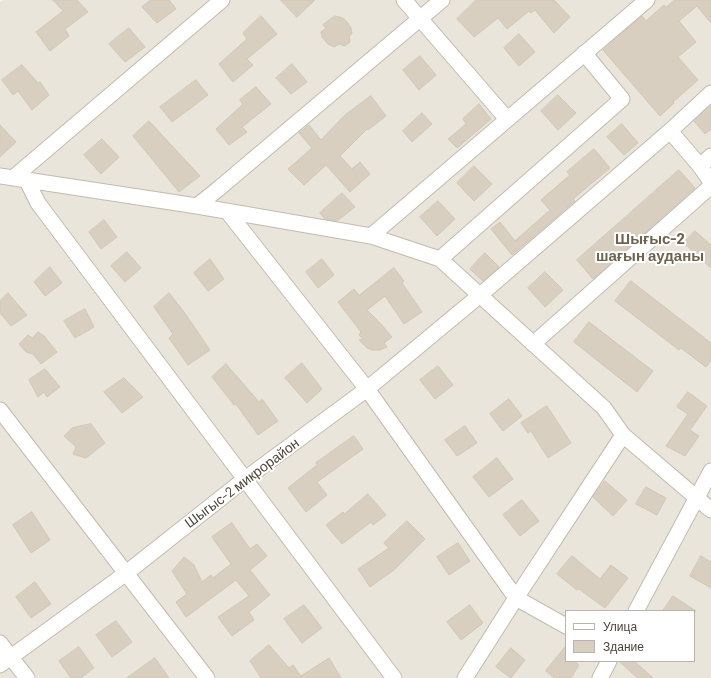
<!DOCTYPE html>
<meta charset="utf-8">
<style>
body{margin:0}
#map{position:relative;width:711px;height:678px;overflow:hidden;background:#f6f3ec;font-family:Barlow,sans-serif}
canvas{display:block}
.legend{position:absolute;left:565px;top:610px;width:130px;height:52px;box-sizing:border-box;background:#fff;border:1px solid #b7b4b0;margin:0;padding:5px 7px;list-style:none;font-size:12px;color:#4b4439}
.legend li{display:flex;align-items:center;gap:8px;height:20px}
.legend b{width:20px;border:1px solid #b7b4b0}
</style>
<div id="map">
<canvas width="711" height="678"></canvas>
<ul class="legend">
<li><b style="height:5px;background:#fff"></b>Улица</li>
<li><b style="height:11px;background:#d8cfc1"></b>Здание</li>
</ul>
</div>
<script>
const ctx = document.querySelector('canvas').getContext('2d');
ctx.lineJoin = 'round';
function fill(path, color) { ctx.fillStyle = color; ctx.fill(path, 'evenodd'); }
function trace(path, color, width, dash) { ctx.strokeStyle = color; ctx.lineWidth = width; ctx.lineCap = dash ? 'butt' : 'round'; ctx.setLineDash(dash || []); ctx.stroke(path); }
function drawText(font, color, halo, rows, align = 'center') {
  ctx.font = font + ' Barlow,sans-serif'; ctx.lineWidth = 4; ctx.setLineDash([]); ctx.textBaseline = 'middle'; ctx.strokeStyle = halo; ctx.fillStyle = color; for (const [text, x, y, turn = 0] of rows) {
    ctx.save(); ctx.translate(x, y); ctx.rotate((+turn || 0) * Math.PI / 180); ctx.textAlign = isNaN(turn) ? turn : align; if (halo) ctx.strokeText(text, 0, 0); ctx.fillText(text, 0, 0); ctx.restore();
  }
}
fill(new Path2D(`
 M3 0H711V678H0V2ZM566 611H694V661H566Z`), '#eae5da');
const building = new Path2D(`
 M53 0H77L88 12 65 29 69 36 50 51 36 32 63 11Z
 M151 0H169L176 9 157 23 142 7Z
 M281 0H315L297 17Z
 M476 0H554L570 17 554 33 535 10 531 13 529 11 507 29 498 18 474 37 457 19Z
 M675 0H711V23L697 6 679 21 696 42 678 57 698 80 673 102 674 103 660 116 603 50 642 16 646 21 664 5 666 7Z
 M261 16 277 34 247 59 253 65 233 82 219 64 247 39 243 33Z
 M335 16 343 18 348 23 351 28 352 33 349 37 350 42 345 46 339 44 334 47 328 44 322 37 321 32 326 28 323 25Z
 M129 28 145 47 125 62 109 44Z
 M519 34 535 52 519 66 504 48Z
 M420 56 436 75 419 90 403 70Z
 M292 64 307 82 291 94 276 78Z
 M22 65 38 83 40 82 49 95 32 110 18 91 13 95 2 80Z
 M196 80 208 95 172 122 160 107Z
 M256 87 271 104 242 127 247 132 229 145 216 129 243 104 240 100Z
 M558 95 576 113 558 130 541 111Z
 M371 96 386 116 368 130 367 129 340 156 352 169 360 162 370 174 350 192 326 165 304 185 288 169 312 148 299 133 309 125 321 140 345 115Z
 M479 104 491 119 457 148 448 139 466 124 463 119Z
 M711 105V129L705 134 694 121Z
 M422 113 432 124 412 142 403 131Z
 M149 121 200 176 179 192 133 136Z
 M622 124 638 143 624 155 607 137Z
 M0 125 16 142 0 157Z
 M102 139 119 157 101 174 84 155Z
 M594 149 610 168 573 199 575 201 512 255 491 229 500 222 515 241 550 210 541 200 570 175 567 172Z
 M474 166 492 184 474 201 457 183Z
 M679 170 695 188 593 279 577 260Z
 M342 193 355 207 337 221 325 219 320 213Z
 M438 201 455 219 437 236 420 217Z
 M104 220 117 237 101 249 89 232Z
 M695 231 711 245V268L684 243Z
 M127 252 141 268 125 282 111 266Z
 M485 253 499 267 483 281 470 269Z
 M210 259 224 279 208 291 194 273Z
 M322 259 334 275 318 288 306 272Z
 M50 267 62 283 45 296 34 282Z
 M394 268 404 281 402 283 422 312 404 324 385 296 367 310 381 324 392 337 384 343 387 347 380 350H372L367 348 359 340 363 339 359 335 361 332 338 302 354 289 359 295Z
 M545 272 563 290 545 307 528 288Z
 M631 281 711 343V361L706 367 681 348 679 350 615 301Z
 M8 293 27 315 11 326 0 313V301Z
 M169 293 184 312 210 350 188 365 169 338 173 334 154 307Z
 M85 309 94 327 75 338 64 321Z
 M589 322 653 371 637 392 574 342Z
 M38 332 44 336 57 352 41 364 33 354 26 352 19 344 28 335 32 338Z
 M302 363 322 389 307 403 285 378Z
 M226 364 259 402 262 399 278 421 258 435 236 404 234 405 212 377Z
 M438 366 453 385 435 399 420 380Z
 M45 369 60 387 47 397 44 392 38 397 29 380Z
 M124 378 143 397 122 413 104 392Z
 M688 392 707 406 690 430 699 436 685 456 666 446 688 414 677 407Z
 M509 399 522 416 503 431 490 414Z
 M547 406 571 443 548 458 531 431 528 433 521 423Z
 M91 424 105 443 86 458 73 454 76 447 64 436 72 428Z
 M465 426 477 443 457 456 445 440Z
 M354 436 363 449 317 482 327 495 306 512 288 488 317 465 316 463Z
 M497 458 513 479 489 497 473 477Z
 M605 481 627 500 613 516 593 497Z
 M646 487 666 498 657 515 636 504Z
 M368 494 386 515 373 525 371 522 342 544 326 525 343 512 344 514Z
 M522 500 539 521 520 536 503 515Z
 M32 512 50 540 31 553 13 525Z
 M407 521 425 539 394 570 370 587 358 569 389 548 384 543Z
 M232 523 250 549 257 544 267 556 250 570 270 595 249 612 254 620 232 636 218 617 249 596 236 580 186 617 176 602 187 594 172 571 184 557 194 565 202 582 211 575 213 578 231 564 212 537Z
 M458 543 470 561 449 575 437 557Z
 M572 556 600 579 611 565 628 578 605 608 579 589 577 590 557 574Z
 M701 556 711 562V588L690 576Z
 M35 582 51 604 31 618 16 597Z
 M673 596 696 611H663Z
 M304 605 322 628 302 643 284 619Z
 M470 605 483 623 461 640 447 622Z
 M116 621 132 642 112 657 96 635Z
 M269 645 289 668 293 665 301 676 329 658 341 678H261L250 661Z
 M566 646V661H574L579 665 571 678H554L546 671Z
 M79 647 94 668 81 678H71L59 661Z
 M511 648 525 660 511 678 496 667Z
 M155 658 169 678H127Z
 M619 661H634L653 678H638Z`);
fill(building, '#d8cfc1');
trace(building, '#d3c7b4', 1);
const minor = new Path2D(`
 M404 0 507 119
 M670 131 711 93
 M700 166 711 156
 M0 176 197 206 371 236 440 259 604 408 623 435 711 510
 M13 178 222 0
 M27 181 38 203 394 678
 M197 206 217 190 442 0
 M227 211 367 389 516 598 566 626
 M371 236 647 0
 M440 259 622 99 584 53
 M533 344 711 186
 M0 410 207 678
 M636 611 711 471
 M0 643 27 678
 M0 665 125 574 245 479 367 389 479 296 670 131 700 166 711 182
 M465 678 516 598 623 435
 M600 678 609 661`);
trace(minor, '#c2bbae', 17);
trace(minor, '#fff', 15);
drawText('14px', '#4b4439', '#fff', [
 ["Шыгыс-2 микрорайон",242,483,-37]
]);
drawText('bold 15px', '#6e6250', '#fff', [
 ["Шығыс-2",650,239],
 ["шағын ауданы",650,256]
]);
</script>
